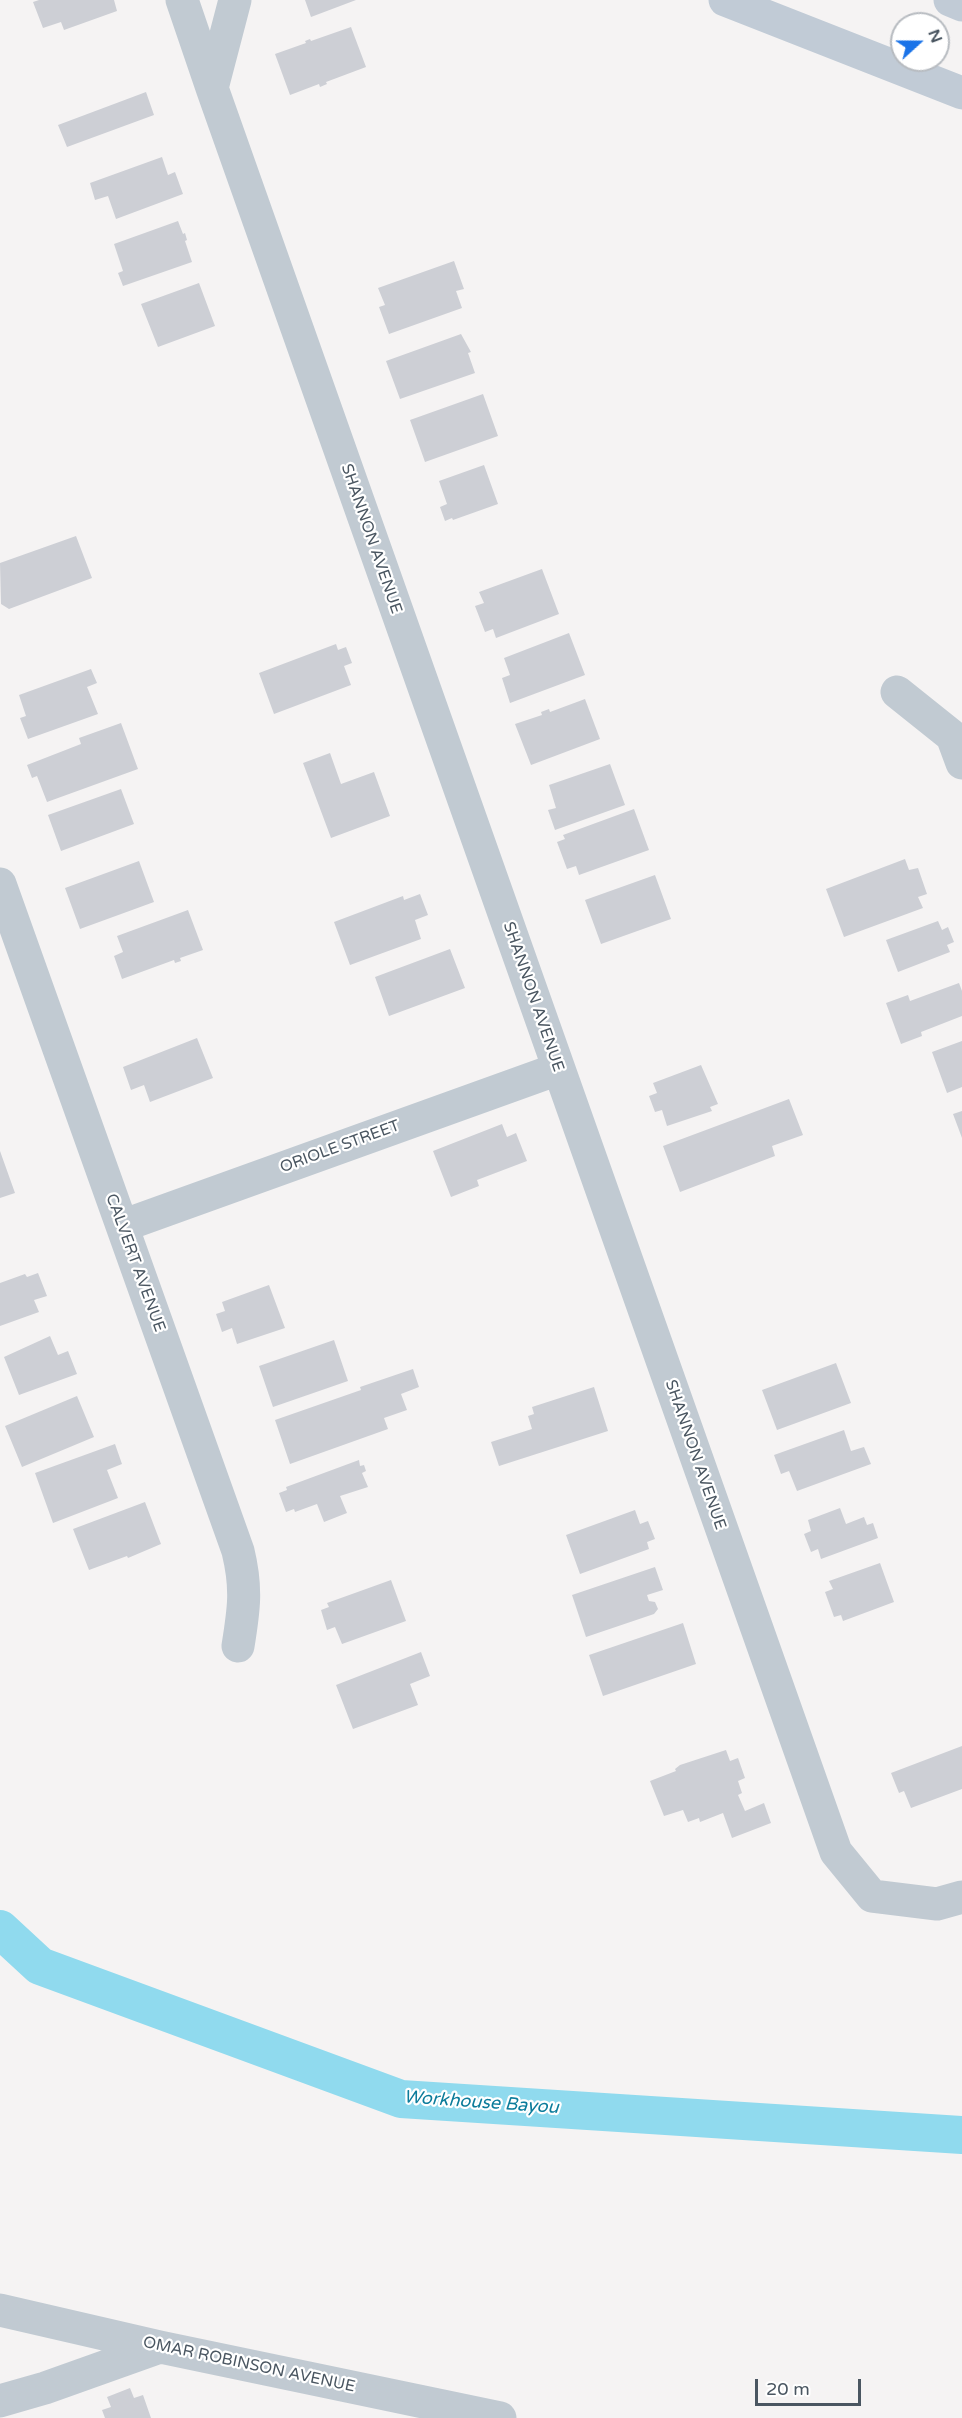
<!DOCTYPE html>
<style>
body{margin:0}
#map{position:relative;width:962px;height:2418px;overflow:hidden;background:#f5f3f3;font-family:"Varela Round",sans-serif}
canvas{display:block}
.north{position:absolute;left:890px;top:12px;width:60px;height:60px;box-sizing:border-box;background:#fff;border:2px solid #b7bbc0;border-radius:50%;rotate:69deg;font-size:16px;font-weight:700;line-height:24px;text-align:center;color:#4a5661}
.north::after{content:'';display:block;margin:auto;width:21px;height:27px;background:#1a73e8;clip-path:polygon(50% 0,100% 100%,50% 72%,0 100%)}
.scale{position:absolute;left:755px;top:2379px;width:106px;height:27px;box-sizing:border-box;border:3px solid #4a5661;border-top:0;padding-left:8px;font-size:18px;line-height:21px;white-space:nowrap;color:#4a5661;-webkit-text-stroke:4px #fff;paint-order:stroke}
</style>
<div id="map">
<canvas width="962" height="2418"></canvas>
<div class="north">N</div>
<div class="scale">20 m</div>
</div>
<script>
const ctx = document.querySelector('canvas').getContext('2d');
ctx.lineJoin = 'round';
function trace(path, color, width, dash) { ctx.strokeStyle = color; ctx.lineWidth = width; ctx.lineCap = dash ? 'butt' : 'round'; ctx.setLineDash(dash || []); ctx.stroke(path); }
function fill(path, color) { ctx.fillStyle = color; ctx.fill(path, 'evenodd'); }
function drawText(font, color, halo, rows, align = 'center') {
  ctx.font = font + ' "Varela Round",sans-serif'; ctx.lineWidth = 4.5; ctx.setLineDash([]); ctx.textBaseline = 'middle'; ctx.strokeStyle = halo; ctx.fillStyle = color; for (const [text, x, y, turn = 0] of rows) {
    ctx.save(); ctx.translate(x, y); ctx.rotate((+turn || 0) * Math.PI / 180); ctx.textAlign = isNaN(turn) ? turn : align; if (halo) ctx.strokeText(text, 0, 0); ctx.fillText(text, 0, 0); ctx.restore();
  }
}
trace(new Path2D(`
 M0 1929 40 1966 401 2099 962 2135`), '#90daee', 38);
fill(new Path2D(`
 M39 0H114L117 11 64 30 61 22 43 28 33 2Z
 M305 0H356L311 17Z
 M351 27 366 67 326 82 327 84 320 87 319 84 290 95 275 54 306 43 305 41 310 39 311 41Z
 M146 92 154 115 67 147 58 125Z
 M162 157 168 175 175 172 183 194 116 219 108 196 95 200 90 183Z
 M178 221 183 234 185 233 187 240 185 241 192 262 123 286 118 273 123 271 114 244Z
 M454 261 464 289 456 291 462 308 389 334 379 307 385 305 378 288Z
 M199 283 215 326 158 347 141 304Z
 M461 334 471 352 468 353 475 373 400 399 386 361Z
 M483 394 498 436 425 462 410 420Z
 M484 465 498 504 453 520 452 518 445 521 440 507 447 504 439 481Z
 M76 536 92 578 9 609 1 604 0 563Z
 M542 569 559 614 496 638 493 629 485 632 475 606 484 603 479 592Z
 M569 633 585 675 510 703 502 678 510 675 504 658Z
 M336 644 338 650 346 647 352 663 344 666 351 685 274 714 259 673Z
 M91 669 97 683 87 687 98 714 28 739 20 718 26 716 19 695Z
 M585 699 600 739 531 765 515 724 542 715 541 712 549 709 550 712Z
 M121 723 138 769 47 802 37 776 32 778 27 765 81 744 79 738Z
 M330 753 341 784 374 772 390 816 331 838 303 763Z
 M610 764 625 805 555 830 548 810 556 808 549 785Z
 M121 789 134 824 61 851 48 815Z
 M634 809 649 850 579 875 576 866 567 869 557 842 565 839 563 835Z
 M905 859 909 870 918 868 927 894 918 897 923 908 844 937 826 889Z
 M139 861 154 902 80 929 65 888Z
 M655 875 671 919 601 944 585 900Z
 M420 894 428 915 415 920 421 939 350 965 334 922 403 896 404 900Z
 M188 910 203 950 180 958 181 961 175 963 174 960 122 979 114 956 123 952 117 936Z
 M938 921 942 930 948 927 954 942 947 945 950 952 898 972 886 940Z
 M450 949 465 988 389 1016 375 977Z
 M959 983 962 991V1016L921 1032 922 1036 901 1044 886 1003 908 995 910 1001Z
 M197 1038 213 1078 150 1102 144 1085 131 1090 123 1067Z
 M962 1041V1087L947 1093 932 1052Z
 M701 1065 718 1104 710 1107 712 1111 667 1126 662 1110 655 1112 649 1096 657 1093 653 1083Z
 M789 1099 803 1135 772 1146 775 1156 680 1192 663 1146Z
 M962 1111V1138L953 1114Z
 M502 1124 507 1137 516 1133 527 1161 477 1180 479 1186 451 1197 433 1151Z
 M0 1151 15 1193 0 1198Z
 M38 1273 47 1296 34 1300 39 1312 0 1326V1283L25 1274 27 1277Z
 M269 1285 285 1328 237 1344 232 1328 222 1332 216 1314 225 1311 222 1302Z
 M50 1336 58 1355 68 1351 77 1374 19 1395 4 1357Z
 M334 1340 348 1381 273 1407 259 1366Z
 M836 1363 851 1403 777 1430 762 1390Z
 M413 1369 419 1387 401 1394 407 1410 384 1418 388 1429 290 1464 275 1420 361 1390 360 1387Z
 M594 1387 608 1431 499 1466 491 1442 532 1429 528 1416 534 1414 532 1407Z
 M77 1396 94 1437 22 1467 5 1426Z
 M844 1430 851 1451 864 1447 871 1464 797 1491 789 1471 781 1474 774 1455Z
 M115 1444 122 1464 107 1470 118 1498 53 1523 35 1473Z
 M359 1460 360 1466 364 1465 366 1471 362 1473 368 1487 340 1496 347 1513 324 1522 317 1504 295 1512 294 1509 286 1512 279 1493 287 1490 286 1487Z
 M145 1502 161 1544 128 1558 127 1556 89 1570 73 1529Z
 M840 1508 846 1524 864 1517 867 1525 873 1523 878 1538 821 1559 818 1549 811 1552 804 1534 811 1531 808 1520Z
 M635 1510 640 1524 648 1521 655 1539 647 1542 649 1549 580 1574 566 1535Z
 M880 1563 894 1602 843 1621 841 1615 834 1617 825 1592 833 1589 829 1581Z
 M655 1567 663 1590 647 1595 649 1601 655 1602 658 1609 654 1614 586 1637 572 1595Z
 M391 1580 406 1621 342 1644 335 1627 327 1630 321 1610 329 1607 327 1603Z
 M683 1623 696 1664 603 1696 589 1655Z
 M421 1652 430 1676 410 1684 418 1705 353 1729 336 1685Z
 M962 1746V1789L911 1808 904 1791 899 1793 891 1773Z
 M726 1750 730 1761 738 1758 745 1778 738 1781 742 1793 738 1795 745 1811 764 1803 771 1823 732 1838 723 1813 700 1822 699 1818 688 1822 683 1810 664 1816 650 1781 676 1771 675 1769 680 1765Z
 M130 2388 134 2398 143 2395 151 2418H105L102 2410 111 2407 107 2397Z`), '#cdcfd5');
trace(new Path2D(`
 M182 0 212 88
 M235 0 212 88 836 1852 872 1896 937 1904 962 1897
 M897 692 952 736 962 763
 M0 884 238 1551C247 1588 244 1609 238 1646
 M122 1226 558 1069
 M0 2310 160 2347 500 2418
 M0 2401 45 2388 160 2347`), '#c1cad2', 33);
trace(new Path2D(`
 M725 0 962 93
 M950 0 962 5`), '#c1cbd6', 33);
drawText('16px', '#4a5661', '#fff', [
 ["SHANNON AVENUE",371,539,71],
 ["SHANNON AVENUE",533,997,71],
 ["ORIOLE STREET",340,1147,-20],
 ["CALVERT AVENUE",135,1263,70],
 ["SHANNON AVENUE",695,1455,71],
 ["OMAR ROBINSON AVENUE",249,2365,12]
]);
drawText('italic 18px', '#0c7c9b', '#fff', [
 ["Workhouse Bayou",481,2103,4]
]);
</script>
